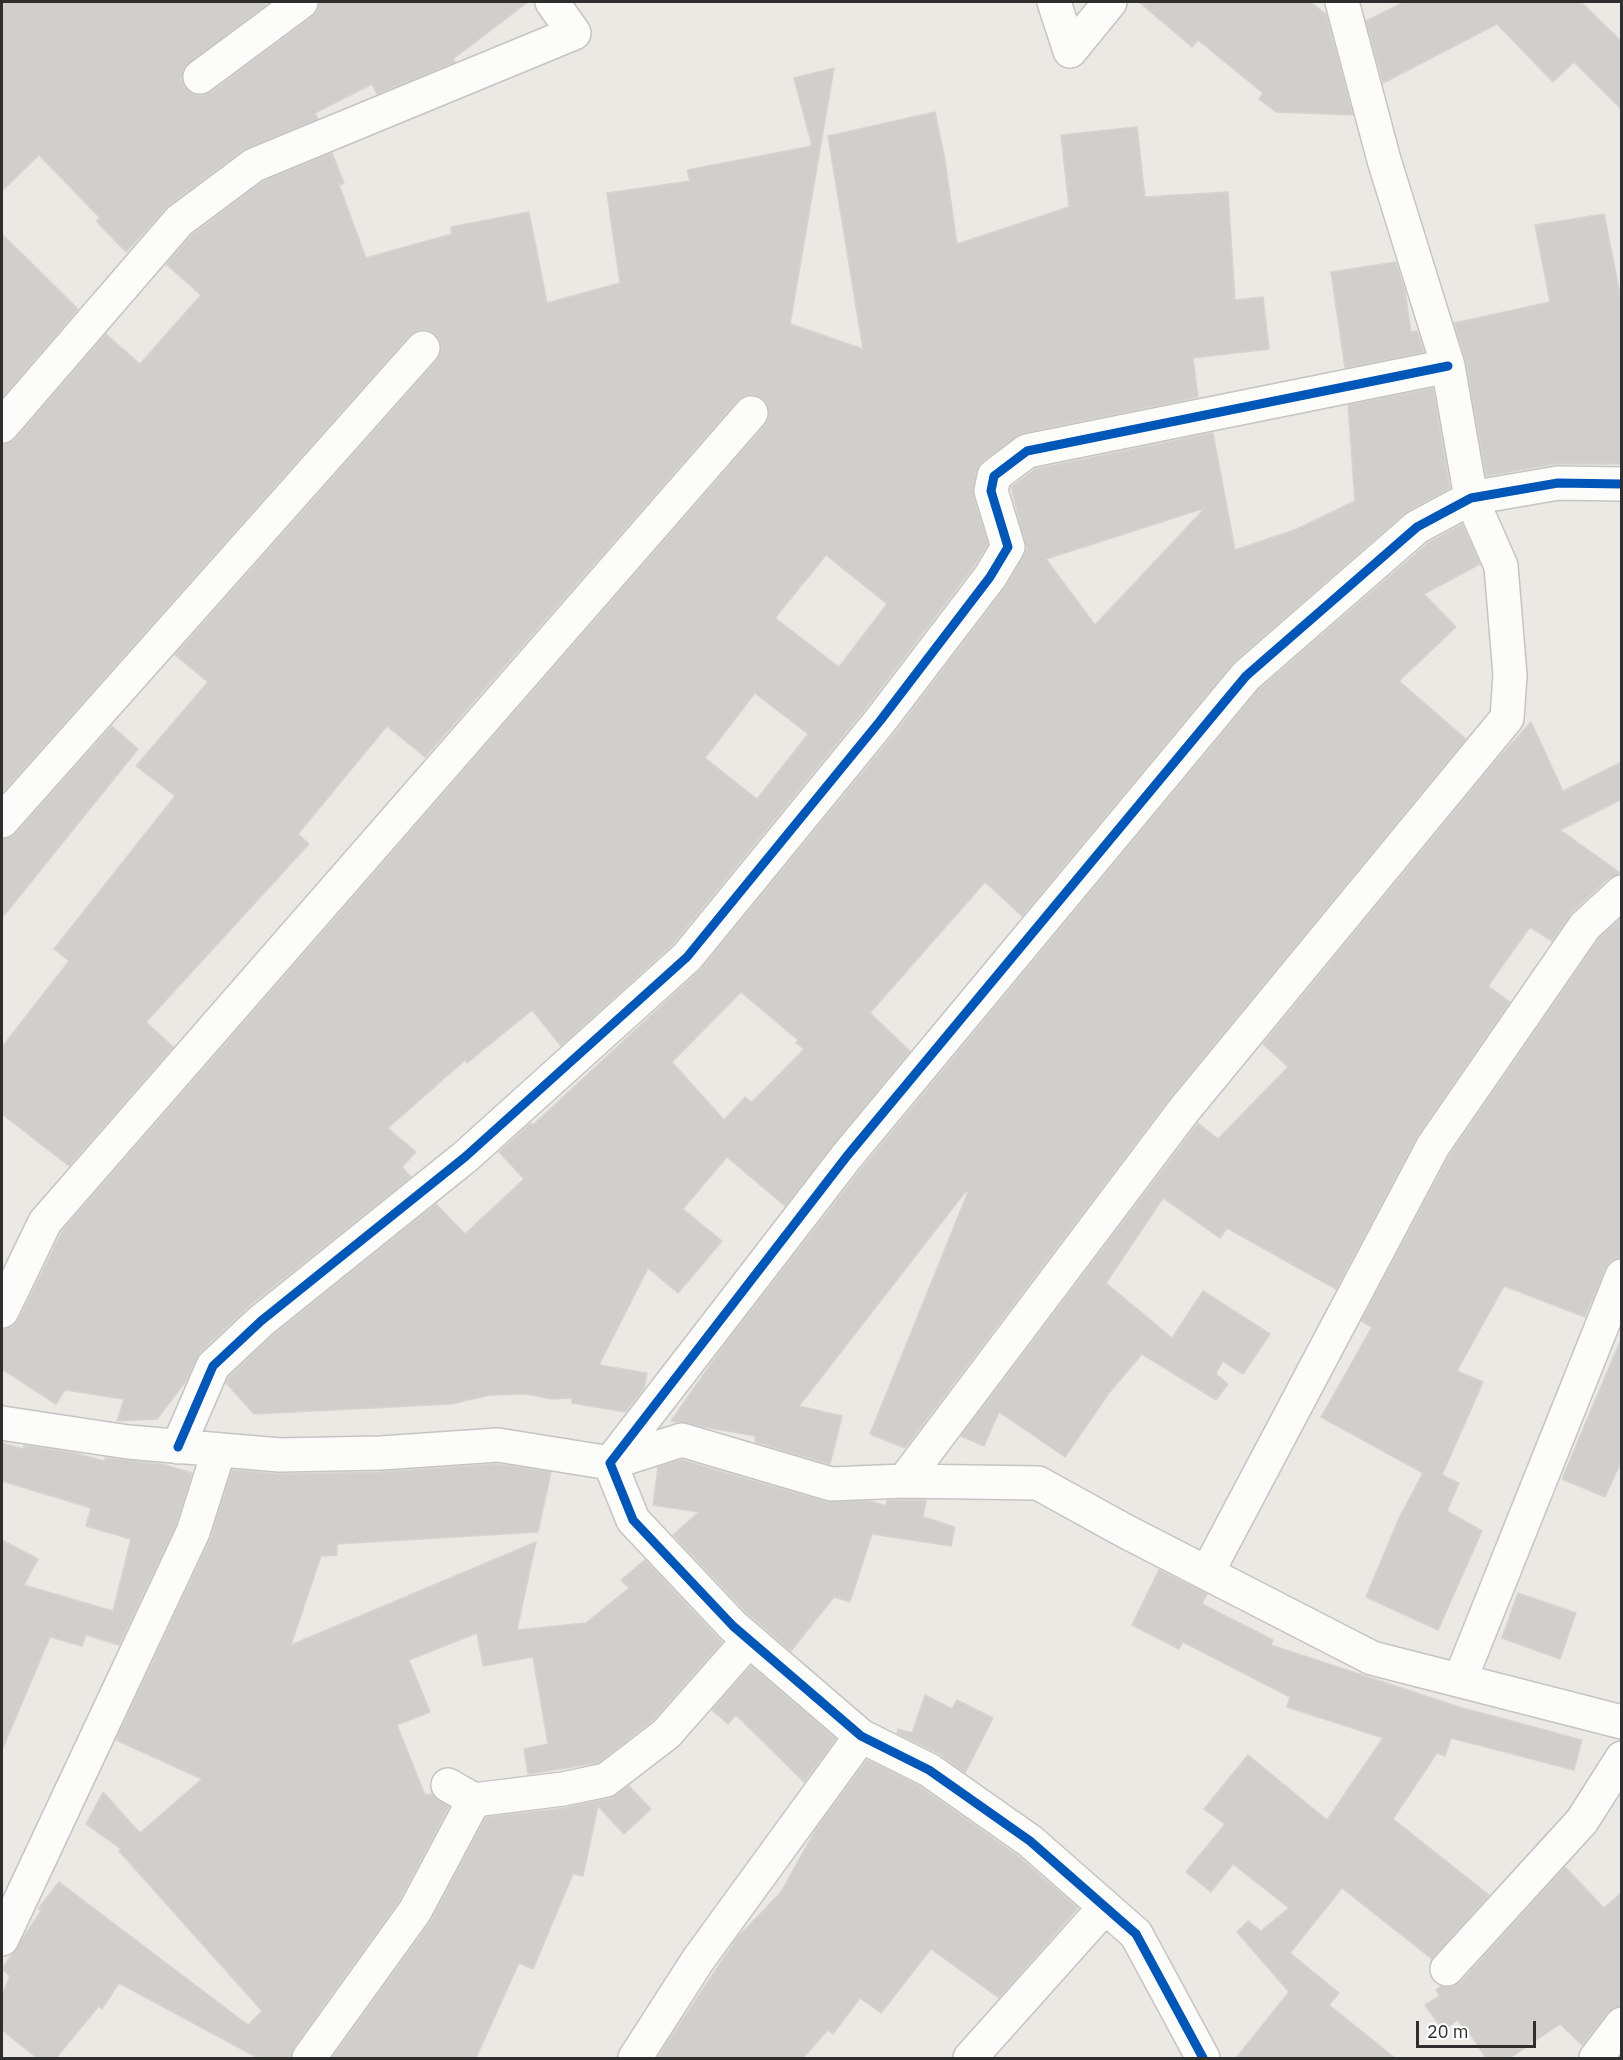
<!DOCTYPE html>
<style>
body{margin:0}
#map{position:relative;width:1623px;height:2060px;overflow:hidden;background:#ece8e4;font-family:"IBM Plex Sans",sans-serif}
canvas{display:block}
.frame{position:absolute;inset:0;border:3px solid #2e2e2e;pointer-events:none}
.scale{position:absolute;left:1416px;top:2021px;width:120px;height:27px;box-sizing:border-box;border:3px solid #2e2e2e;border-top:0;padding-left:8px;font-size:18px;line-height:21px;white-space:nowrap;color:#2e2e2e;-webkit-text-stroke:4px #fff;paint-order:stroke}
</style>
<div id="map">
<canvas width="1623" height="2060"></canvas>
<div class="frame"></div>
<div class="scale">20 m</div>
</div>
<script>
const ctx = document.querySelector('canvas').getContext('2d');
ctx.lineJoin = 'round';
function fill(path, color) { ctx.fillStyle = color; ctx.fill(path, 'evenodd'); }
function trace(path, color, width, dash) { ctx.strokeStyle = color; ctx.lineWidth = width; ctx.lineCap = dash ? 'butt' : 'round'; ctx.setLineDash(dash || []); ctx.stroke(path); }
const building = new Path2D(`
 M2 2H270L183 69 181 79 185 88 192 94 202 96 211 92 312 17 318 10 319 2H528L453 59 455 62 377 94 372 84 315 113 318 119 243 150 168 206 126 252 96 221 100 218 39 155 2 191Z
 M1139 2H1310L1326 14 1353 115 1276 112 1259 99 1263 93 1198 40 1192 47Z
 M1404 2H1581L1622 42V110L1574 62 1553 82 1497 24 1383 83 1366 21Z
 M834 68 790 324 863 349 828 136 935 112 945 160 957 244 1069 207 1061 135 1137 127 1145 197 1228 192 1235 300 1263 297 1269 349 1193 358 1198 397 1023 433 983 461 976 472 973 496 988 544 974 566 865 709 673 944 561 1046 532 1010 467 1063 465 1060 388 1128 416 1152 402 1167 411 1177 249 1306 200 1352 186 1381 157 1419 117 1421 124 1399 65 1390 56 1404 2 1369V1329L12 1327 19 1319 62 1231 765 425 769 416 768 406 763 399 755 395H746L737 401 425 757 387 726 298 834 309 844 146 1022 173 1047 69 1166 2 1114V1047L69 961 54 949 175 796 136 766 208 682 175 655 437 360 441 352V343L436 334 427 330H418L409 336 2 793V444L16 438 106 334 140 364 201 295 166 264 192 235 263 181 332 153 344 183 339 185 366 258 452 234 451 227 529 212 547 303 620 283 607 193 690 181 687 170 812 146 794 78ZM826 555 887 604 839 667 775 618ZM755 693 808 734 757 799 705 758Z
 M1604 214 1622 304V464H1555L1486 476 1466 363 1454 323 1550 302 1535 225Z
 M2 234 78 309 2 398Z
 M1396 262 1405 291 1411 332 1417 331 1424 352 1345 368 1331 272Z
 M1433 388 1450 488 1405 513 1234 662 1022 916 985 882 870 1013 910 1051 785 1206 727 1157 683 1209 722 1241 678 1293 648 1268 599 1365 647 1373 644 1388 625 1412 572 1403V1398L551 1399 526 1394 490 1395 451 1404 254 1414 226 1383 229 1377 273 1335 436 1204 465 1234 524 1179 499 1152 531 1123 533 1125 701 969 895 733 1005 588 1027 549 1011 487 1035 469 1213 433 1235 550 1297 529 1355 501 1348 405ZM1205 508 1095 625 1046 559ZM741 992 798 1040 796 1043 804 1049 752 1102 745 1097 724 1120 672 1062Z
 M1462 524 1480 564 1424 594 1456 627 1399 681 1466 739 1169 1099 905 1448 870 1434 968 1192 966 1191 799 1406 842 1416 830 1464 755 1442V1436L671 1421 722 1348 862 1168 1259 689 1428 543Z
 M1531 722 1563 791 1622 762V799L1560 830 1622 874 1609 878 1572 912 1552 941 1530 927 1488 986 1510 1002 1418 1135 1336 1289 1227 1228 1220 1238 1163 1198 1106 1283 1172 1338 1203 1291 1270 1334 1243 1374 1223 1361 1216 1374 1228 1384 1216 1400 1142 1354 1109 1393 1065 1457 999 1412 984 1446 961 1436 1198 1123 1218 1139 1288 1067 1263 1044 1494 763Z
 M112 726 138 749 2 918V839L16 833Z
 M1622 918V1258L1611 1261 1605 1269 1585 1317 1504 1286 1457 1371 1483 1382 1442 1475 1459 1483 1447 1511 1482 1531 1438 1630 1366 1597 1399 1518 1423 1473 1321 1417 1372 1327 1361 1321 1449 1156 1599 938Z
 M1621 1339 1622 1460 1605 1497 1562 1479Z
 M2 1443 23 1449 24 1445 74 1453 104 1461 105 1458 162 1464 192 1473 176 1525 119 1645 86 1635 82 1646 50 1637 2 1750V1540L38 1559 24 1585 113 1611 131 1539 86 1526 91 1508 2 1481Z
 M682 1460 826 1502 871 1501 886 1506 887 1500H926L923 1517 955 1527 951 1546 872 1534 850 1602 834 1597 791 1651 746 1612 673 1535 699 1512 653 1505 658 1467Z
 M497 1464 551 1472 538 1532 337 1544V1555L321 1556 291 1645 536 1542 517 1630 586 1623 629 1588 621 1580 645 1560 722 1642 653 1720 598 1763 528 1774 524 1749 548 1744 533 1657 483 1666 477 1633 409 1660 430 1712 397 1725 425 1795 432 1794 449 1807 399 1901 294 2047 291 2058H258L119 1983 102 2009 99 2006 56 2058H37L2 2030V1995L10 1976 2 1969 41 1911 38 1909 59 1882 248 2025 262 2011 119 1851 121 1849 86 1824 103 1792 140 1833 202 1779 116 1740 210 1540 232 1470 280 1474 381 1472Z
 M1159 1570 1207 1594 1202 1604 1273 1640 1271 1645 1459 1707 1582 1740 1574 1770 1451 1738 1445 1756 1437 1753 1393 1819 1489 1895 1432 1959 1342 1888 1290 1953 1339 1993 1329 2005 1395 2058H1236L1289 1992 1237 1932 1248 1921 1261 1931 1289 1908 1233 1864 1211 1892 1186 1872 1225 1824 1204 1809 1248 1755 1327 1820 1383 1738 1287 1707 1290 1697 1183 1642 1179 1649 1132 1625Z
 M1518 1593 1576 1613 1560 1659 1502 1638Z
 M751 1666 836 1739 804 1782 736 1715 728 1724 712 1710Z
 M925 1695 952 1709 957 1700 993 1718 965 1773 938 1753 897 1733 898 1729 912 1733Z
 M867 1760 919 1786 1018 1856 1078 1908 999 1998 931 1949 881 2013 860 1998 833 2034 828 2030 803 2058H657L737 1938 781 1892 816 1829Z
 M629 1786 651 1809 624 1834 598 1806 583 1876 573 1874 533 1969 519 1963 476 2058H332L430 1922 486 1817 565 1808 610 1798Z
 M1565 1867 1604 1908 1622 1892V2006L1607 2013 1582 2045 1560 2024 1510 2058H1486L1465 2026 1463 2028 1458 2020 1443 2030 1425 2005 1440 1996 1436 1990 1441 1986 1452 1987 1461 1982Z`);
fill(building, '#d1cecb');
trace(building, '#d7d4d0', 1.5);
const street = new Path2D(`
 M1054 2 1070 51
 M1070 51 1110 2
 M200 77 301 2
 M2 426 179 221 254 165 574 33 552 2
 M2 821 423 348
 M2 1311 45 1222 751 413
 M2 1423 128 1442 280 1455 381 1453 498 1445 610 1463 682 1440 831 1484 904 1481 1038 1483 1125 1531 1372 1658 1622 1722
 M178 1447 213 1366 261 1321 465 1157 687 957 880 721 990 577 1008 547 991 491 994 476 1027 451 1448 366
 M904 1481 1184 1110 1507 718 1510 675 1501 566 1471 498 1448 366 1384 160 1342 2
 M1207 1573 1433 1146 1585 926 1622 892
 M1460 1680 1622 1276
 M448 1785 474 1800 563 1789 606 1780 666 1734 749 1640
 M2 1939 193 1532 219 1450
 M1447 1969 1582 1821 1622 1758
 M309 2058 415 1911 474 1800
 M635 2058 698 1960 861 1736
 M970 2058 1105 1907
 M1203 2058 1136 1934 1030 1841 929 1770 861 1736 733 1626 633 1520 610 1463 847 1156 1246 676 1417 527 1471 498 1558 483 1622 484
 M1596 2058 1622 2024`);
trace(street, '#c5c4c5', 36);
trace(street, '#fcfcfb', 33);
trace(new Path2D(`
 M178 1447 213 1366 261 1321 465 1157 687 957 880 721 990 577 1008 547 991 491 994 476 1027 451 1448 366
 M1203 2058 1136 1934 1030 1841 929 1770 861 1736 733 1626 633 1520 610 1463 847 1156 1246 676 1417 527 1471 498 1558 483 1622 484`), '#0057b8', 9);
</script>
